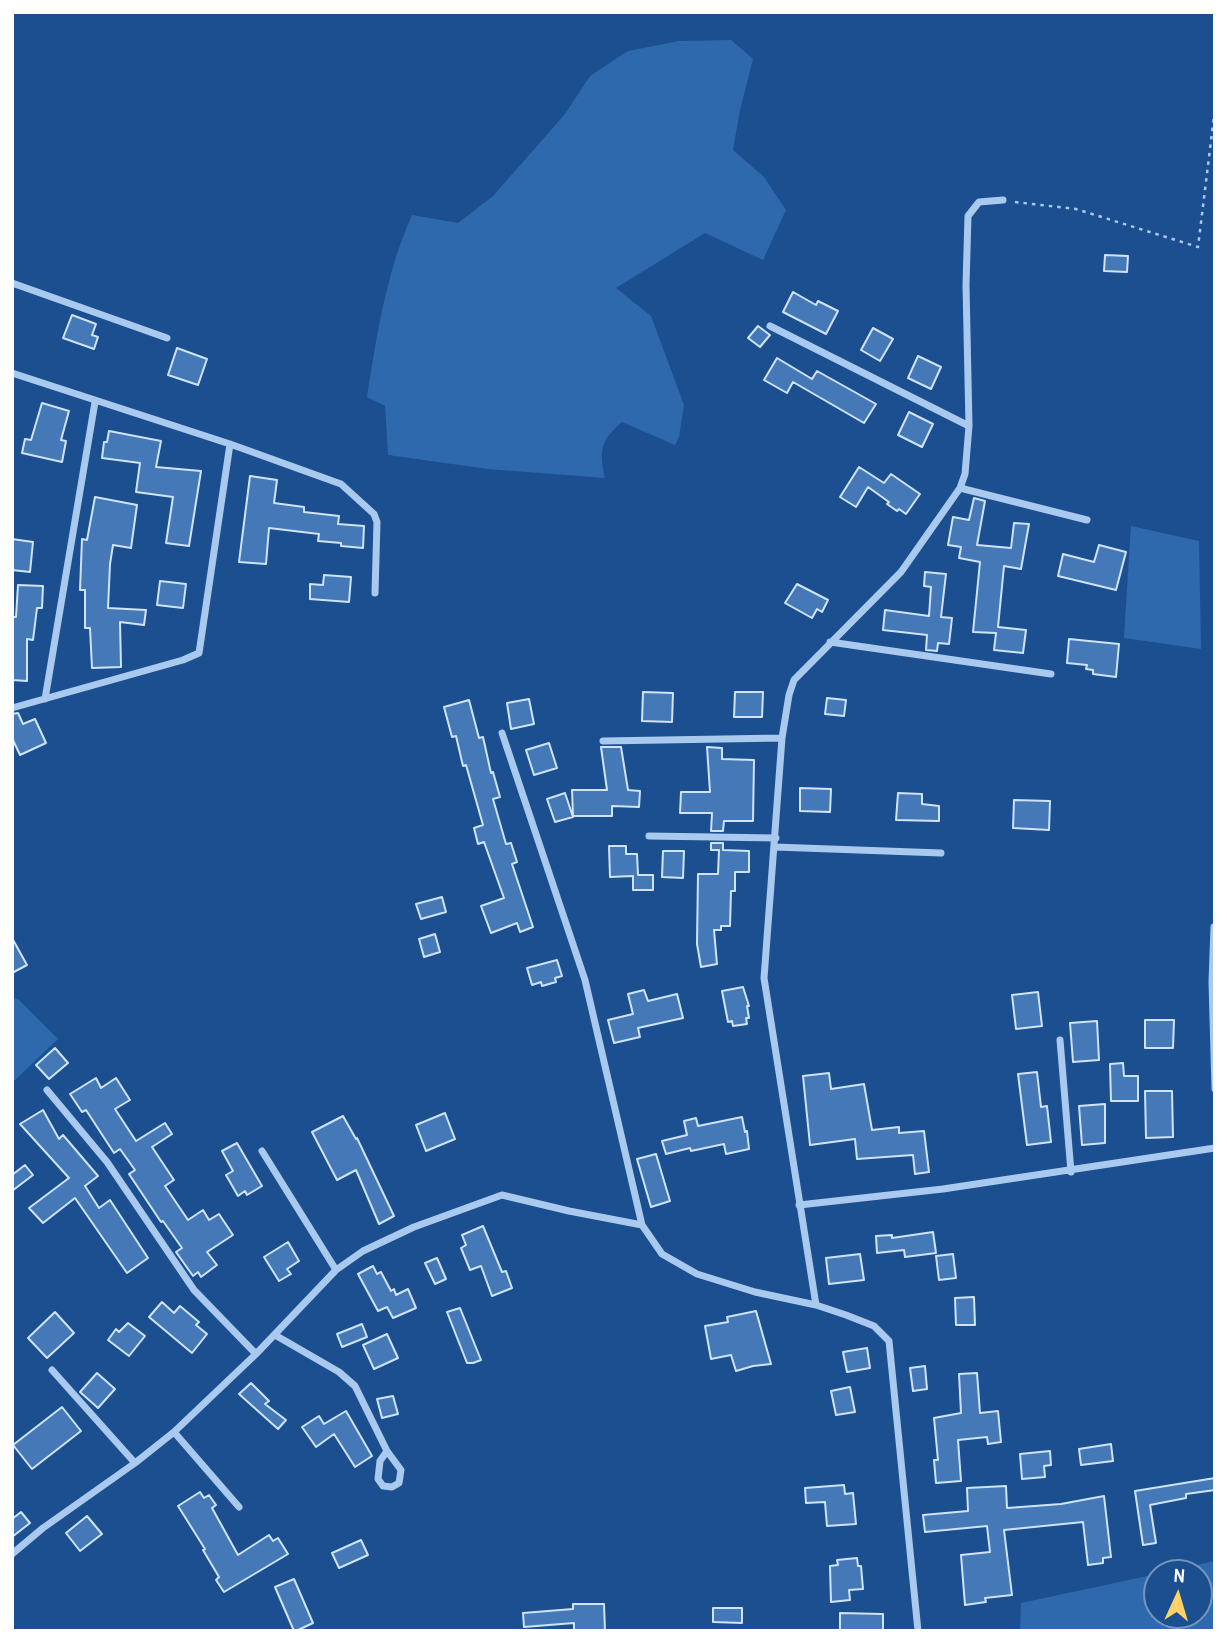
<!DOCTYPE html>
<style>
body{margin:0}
#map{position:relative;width:1227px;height:1643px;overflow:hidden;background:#1b4f8f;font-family:"Archivo Narrow",sans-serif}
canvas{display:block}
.frame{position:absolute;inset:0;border:14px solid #fff;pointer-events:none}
.north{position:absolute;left:1143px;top:1559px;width:70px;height:70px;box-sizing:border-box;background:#1b4f8f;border:2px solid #7695bc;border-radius:50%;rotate:4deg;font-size:19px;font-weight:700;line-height:28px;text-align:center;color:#fff}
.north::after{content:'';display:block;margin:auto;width:24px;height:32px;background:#ffd166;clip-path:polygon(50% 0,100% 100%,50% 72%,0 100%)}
</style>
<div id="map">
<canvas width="1227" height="1643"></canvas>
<div class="frame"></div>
<div class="north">N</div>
</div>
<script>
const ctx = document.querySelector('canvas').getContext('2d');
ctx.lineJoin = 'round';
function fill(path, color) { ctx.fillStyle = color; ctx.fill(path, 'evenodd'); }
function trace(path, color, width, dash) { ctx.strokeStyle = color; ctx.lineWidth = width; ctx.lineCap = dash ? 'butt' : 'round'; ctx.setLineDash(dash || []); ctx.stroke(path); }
fill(new Path2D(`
 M731 40 753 59 740 110 733 150 764 177 786 210 763 260 705 233 616 288 651 316 684 405 679 437 675 445 622 422C600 441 599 451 605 478L488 469 388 455 385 406 367 397C377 334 386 273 412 215L458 223 493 196 565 114 590 76 628 51 679 41Z
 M1131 526 1199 541 1201 649 1124 638Z
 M12 997 19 1000 58 1039 12 1083Z
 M1215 1561V1631H1020L1021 1603 1157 1574V1615H1199V1573H1160Z`), '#2e69ad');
const building = new Path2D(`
 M1105 255 1128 256 1127 272 1104 271Z
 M793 292 816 305 818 301 838 311 826 334 783 312Z
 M72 315 96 324 92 335 98 337 94 349 63 338Z
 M758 326 770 335 760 347 748 338Z
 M873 328 893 339 880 361 861 350Z
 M177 348 207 359 198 385 168 375Z
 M918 356 941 367 931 389 908 378Z
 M777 358 812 379 817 371 876 404 864 423 793 382 787 393 764 380Z
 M42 403 69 411 61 440 66 441 62 462 22 453 25 439 31 440Z
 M909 412 933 424 922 447 898 435Z
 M109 431 161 441 156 467 201 471 189 546 166 543 173 497 136 492 140 463 102 458 104 442H107Z
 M859 467 884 483 891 474 920 494 906 514 899 509 897 511 887 504 889 502 868 487 856 507 840 497Z
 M250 476 277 480 274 503 304 507V512L339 516 338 524 364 526 363 548 341 546V543L318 541 319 534 269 528 266 564 239 562Z
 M95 497 137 505 131 548 113 545 110 564 108 608 146 610 144 625 120 622 121 667 92 668 90 628H85V590H80L82 539 87 540Z
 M974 498 985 501 977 545 1011 548 1014 523 1029 524 1021 569 1004 566 998 627 1026 630 1023 653 994 650 996 633 973 632 980 562 959 558 961 547 948 545 953 517 969 520Z
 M12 539 33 542 30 572 12 570Z
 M1099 545 1126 552 1116 590 1058 576 1063 554 1094 562Z
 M925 572 946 574 941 617 952 618 949 644 938 643 937 651 926 650 927 635 883 630 885 610 929 616 931 587 924 586Z
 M324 575 351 577 349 602 310 599V584L323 585Z
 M160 581 186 584 183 608 157 605Z
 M797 584 828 600 822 612 817 609 812 618 785 603Z
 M18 585 43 586 42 608H37L33 640 27 639V681L12 680V617H16Z
 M1069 639 1119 644 1116 677 1093 674V670L1086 669 1087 665 1067 663Z
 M643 692 673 693 672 722 642 721Z
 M735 692H763L762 717H734Z
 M827 698 846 700 844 716 825 714Z
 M529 699 534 724 511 729 507 703Z
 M469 700 479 738 483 737 491 773 493 772 500 797 493 799 506 844 511 843 517 862 512 864 533 927 520 932 517 923 491 933 481 906 504 898 484 842 478 844 474 828 483 825 466 765 463 766 456 736 452 737 444 707Z
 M18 713 23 724 35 719 46 743 20 755 12 738V714Z
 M549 743 557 768 534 775 526 750Z
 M601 747H621L628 790 640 791 639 807 612 806V816H573L572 790H607Z
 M707 747 722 748V759L754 760 753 821H724L723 831H711L712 813H680L681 792H710Z
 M800 788 831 789 830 812 800 811Z
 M565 793 573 817 555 822 547 799Z
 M898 793 922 794V804L939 806V821L896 820Z
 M1014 800 1050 801 1049 830 1013 828Z
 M711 843H723V850L749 851V872H735V891H731L730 926H721V930H714L717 964 701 967 697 944 698 874H718L719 850H711Z
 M609 846H626V854H637L638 875H653V890H633V876L610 877Z
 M663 851H684L683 878 662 877Z
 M442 897 446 912 421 919 416 904Z
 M435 934 440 952 424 957 419 939Z
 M12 938 27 965 12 973Z
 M557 960 562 976 555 978 556 982 542 986 541 982 532 985 527 968Z
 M743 987 749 1006H747L749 1018H746L747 1024 733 1026 732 1021 728 1022 722 991Z
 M644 990 648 1001 677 994 683 1018 638 1028 640 1037 614 1043 608 1020 633 1014 628 994Z
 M1038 992 1042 1026 1016 1029 1012 995Z
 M1145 1020H1174L1173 1048H1145Z
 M1097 1021 1099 1060 1073 1062 1070 1023Z
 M55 1048 68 1063 49 1079 36 1065Z
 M1123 1063 1124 1076H1138V1101H1111L1110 1064Z
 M1037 1072 1041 1107 1047 1106 1051 1142 1027 1145 1018 1074Z
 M829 1073 831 1089 864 1084 872 1130 899 1127V1133L924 1131 929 1172 915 1174 913 1155 857 1159 855 1139 810 1145 803 1076Z
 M96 1078 101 1088 116 1078 130 1100 115 1109 136 1141 165 1123 172 1134 152 1147 174 1180 165 1186 188 1220 203 1210 209 1220 219 1214 233 1235 207 1252 217 1265 201 1277 198 1272 193 1276 176 1252 182 1248 163 1221 161 1222 129 1174 135 1170 120 1149 114 1153 86 1110 82 1112 70 1094Z
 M1145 1091H1172L1173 1137 1146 1138Z
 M1105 1104V1143L1082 1145 1079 1106Z
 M43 1110 59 1139 63 1135 98 1176 85 1186 99 1208 110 1200 148 1258 127 1273 75 1198 43 1223 29 1208 69 1178 20 1124Z
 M445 1113 455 1139 426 1151 416 1125Z
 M343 1116 356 1139 357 1138 394 1216 379 1224 356 1170 337 1180 312 1132Z
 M742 1117 745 1132 747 1131 749 1149 726 1154 724 1144 691 1151 690 1148 666 1154 662 1141 687 1135 684 1121 696 1118 698 1126Z
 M237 1143 262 1186 247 1195 245 1191 238 1196 226 1175 233 1171 222 1151Z
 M656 1154 670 1201 651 1207 637 1159Z
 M25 1165 33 1175 12 1191V1175Z
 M483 1226 502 1272 506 1271 512 1288 492 1296 481 1266 470 1270 461 1248 466 1245 462 1235Z
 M933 1232 936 1253 905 1257 904 1250 877 1253 876 1236 892 1235V1238Z
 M288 1242 299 1261 287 1269 291 1274 279 1281 264 1257Z
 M860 1254 864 1280 829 1284 826 1258Z
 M953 1254 956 1278 939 1280 936 1256Z
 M437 1258 446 1279 435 1284 425 1263Z
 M373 1266 377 1274 381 1272 391 1291 394 1289 396 1295 408 1289 416 1308 393 1318 387 1307 378 1311 358 1274Z
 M974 1297 975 1325H956L955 1298Z
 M162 1302 174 1313 180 1306 199 1322 196 1325 207 1334 192 1353 149 1317Z
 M460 1308 481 1360 473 1363H467L447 1312Z
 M756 1311 771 1364 753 1366 736 1371 731 1355 711 1359 705 1326 728 1322 727 1317Z
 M55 1312 74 1333 47 1358 28 1338Z
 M128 1323 145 1336 129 1356 108 1340 116 1329 119 1332Z
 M362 1324 367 1337 342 1347 337 1334Z
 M387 1334 398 1358 374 1369 363 1345Z
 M867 1348 870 1368 847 1372 843 1352Z
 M925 1366 927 1389 913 1391 910 1368Z
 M97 1373 115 1389 98 1408 80 1392Z
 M977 1373 980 1413 998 1411 1001 1442 988 1444 987 1437 958 1440 961 1481 936 1483 934 1460H938L934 1418 961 1413 959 1374Z
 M251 1383 269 1401 265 1404 286 1420 278 1429 239 1394Z
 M850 1387 855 1412 836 1415 831 1391Z
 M393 1396 398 1414 382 1418 377 1399Z
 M62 1407 81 1431 32 1469 13 1445Z
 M346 1411 372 1456 355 1467 334 1434 316 1447 302 1427 319 1416 324 1424Z
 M1111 1444 1113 1461 1081 1465 1079 1449Z
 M1050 1451 1051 1465 1044 1466 1045 1477 1022 1479 1020 1454Z
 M1215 1478V1490L1186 1494V1498L1150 1505 1156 1543 1143 1545 1135 1491Z
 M844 1485 845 1494 853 1493 856 1524 827 1526 825 1502 806 1503 805 1488Z
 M1006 1486 1007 1508 1061 1504 1104 1496 1111 1557 1103 1558V1563L1088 1565 1083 1522 1004 1530 1012 1595 985 1598 986 1602 965 1605 961 1555 990 1552 987 1526 925 1532 923 1515 968 1511 967 1488Z
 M200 1492 204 1498 209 1495 216 1505 212 1508 238 1555 269 1535 273 1541 278 1538 288 1554 224 1592 216 1580 219 1577 203 1550 205 1549 178 1506Z
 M21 1512 30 1523 12 1537V1519Z
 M87 1516 102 1534 80 1551 66 1533Z
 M361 1540 368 1555 339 1568 332 1553Z
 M857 1558 858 1566H861L863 1589 849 1590 850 1600 831 1602 830 1566 838 1565 837 1560Z
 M294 1579 313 1623 296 1631H294L275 1587Z
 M573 1604H604L605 1631H574V1623L524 1627 523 1613 573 1609Z
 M713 1608H742V1623L713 1622Z
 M840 1613 883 1614V1631H840Z`);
fill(building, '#4478b7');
trace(building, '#cfe3fa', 2);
trace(new Path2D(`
 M1015 202 1076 209 1198 247 1215 108`), '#a9c9ee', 2.5, [3.5, 5]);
trace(new Path2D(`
 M12 283 167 338
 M770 326 969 426
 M12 373 230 444 341 484 374 514 377 522 375 593
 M960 488 1087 520
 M830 642 1051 674
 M45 699 95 402
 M12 708 183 660 199 653 230 444
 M502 733 585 980 642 1225
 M603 741 782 738
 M649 836 776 838
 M775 847 941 853
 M1214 927 1212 982 1215 1089
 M1060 1040 1071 1172
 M47 1090 107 1162 194 1290 256 1354
 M262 1151 336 1270
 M799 1205 943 1189 1215 1148
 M816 1305 764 978 782 738 789 695 794 680 901 572 960 488 965 474 969 426 966 285 968 216 979 202 1003 200
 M275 1335 339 1372 355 1386 387 1451
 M52 1370 135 1463
 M174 1432 239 1507
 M387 1451 401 1470 399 1483 392 1487 383 1486 378 1479 380 1461Z
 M12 1554 43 1528 135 1463 174 1432 256 1354 336 1270 363 1251 414 1227 502 1195 569 1211 642 1225 662 1254 697 1274 755 1292 816 1305 846 1315 874 1326 889 1341 918 1631`), '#a9c9ee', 7);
</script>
